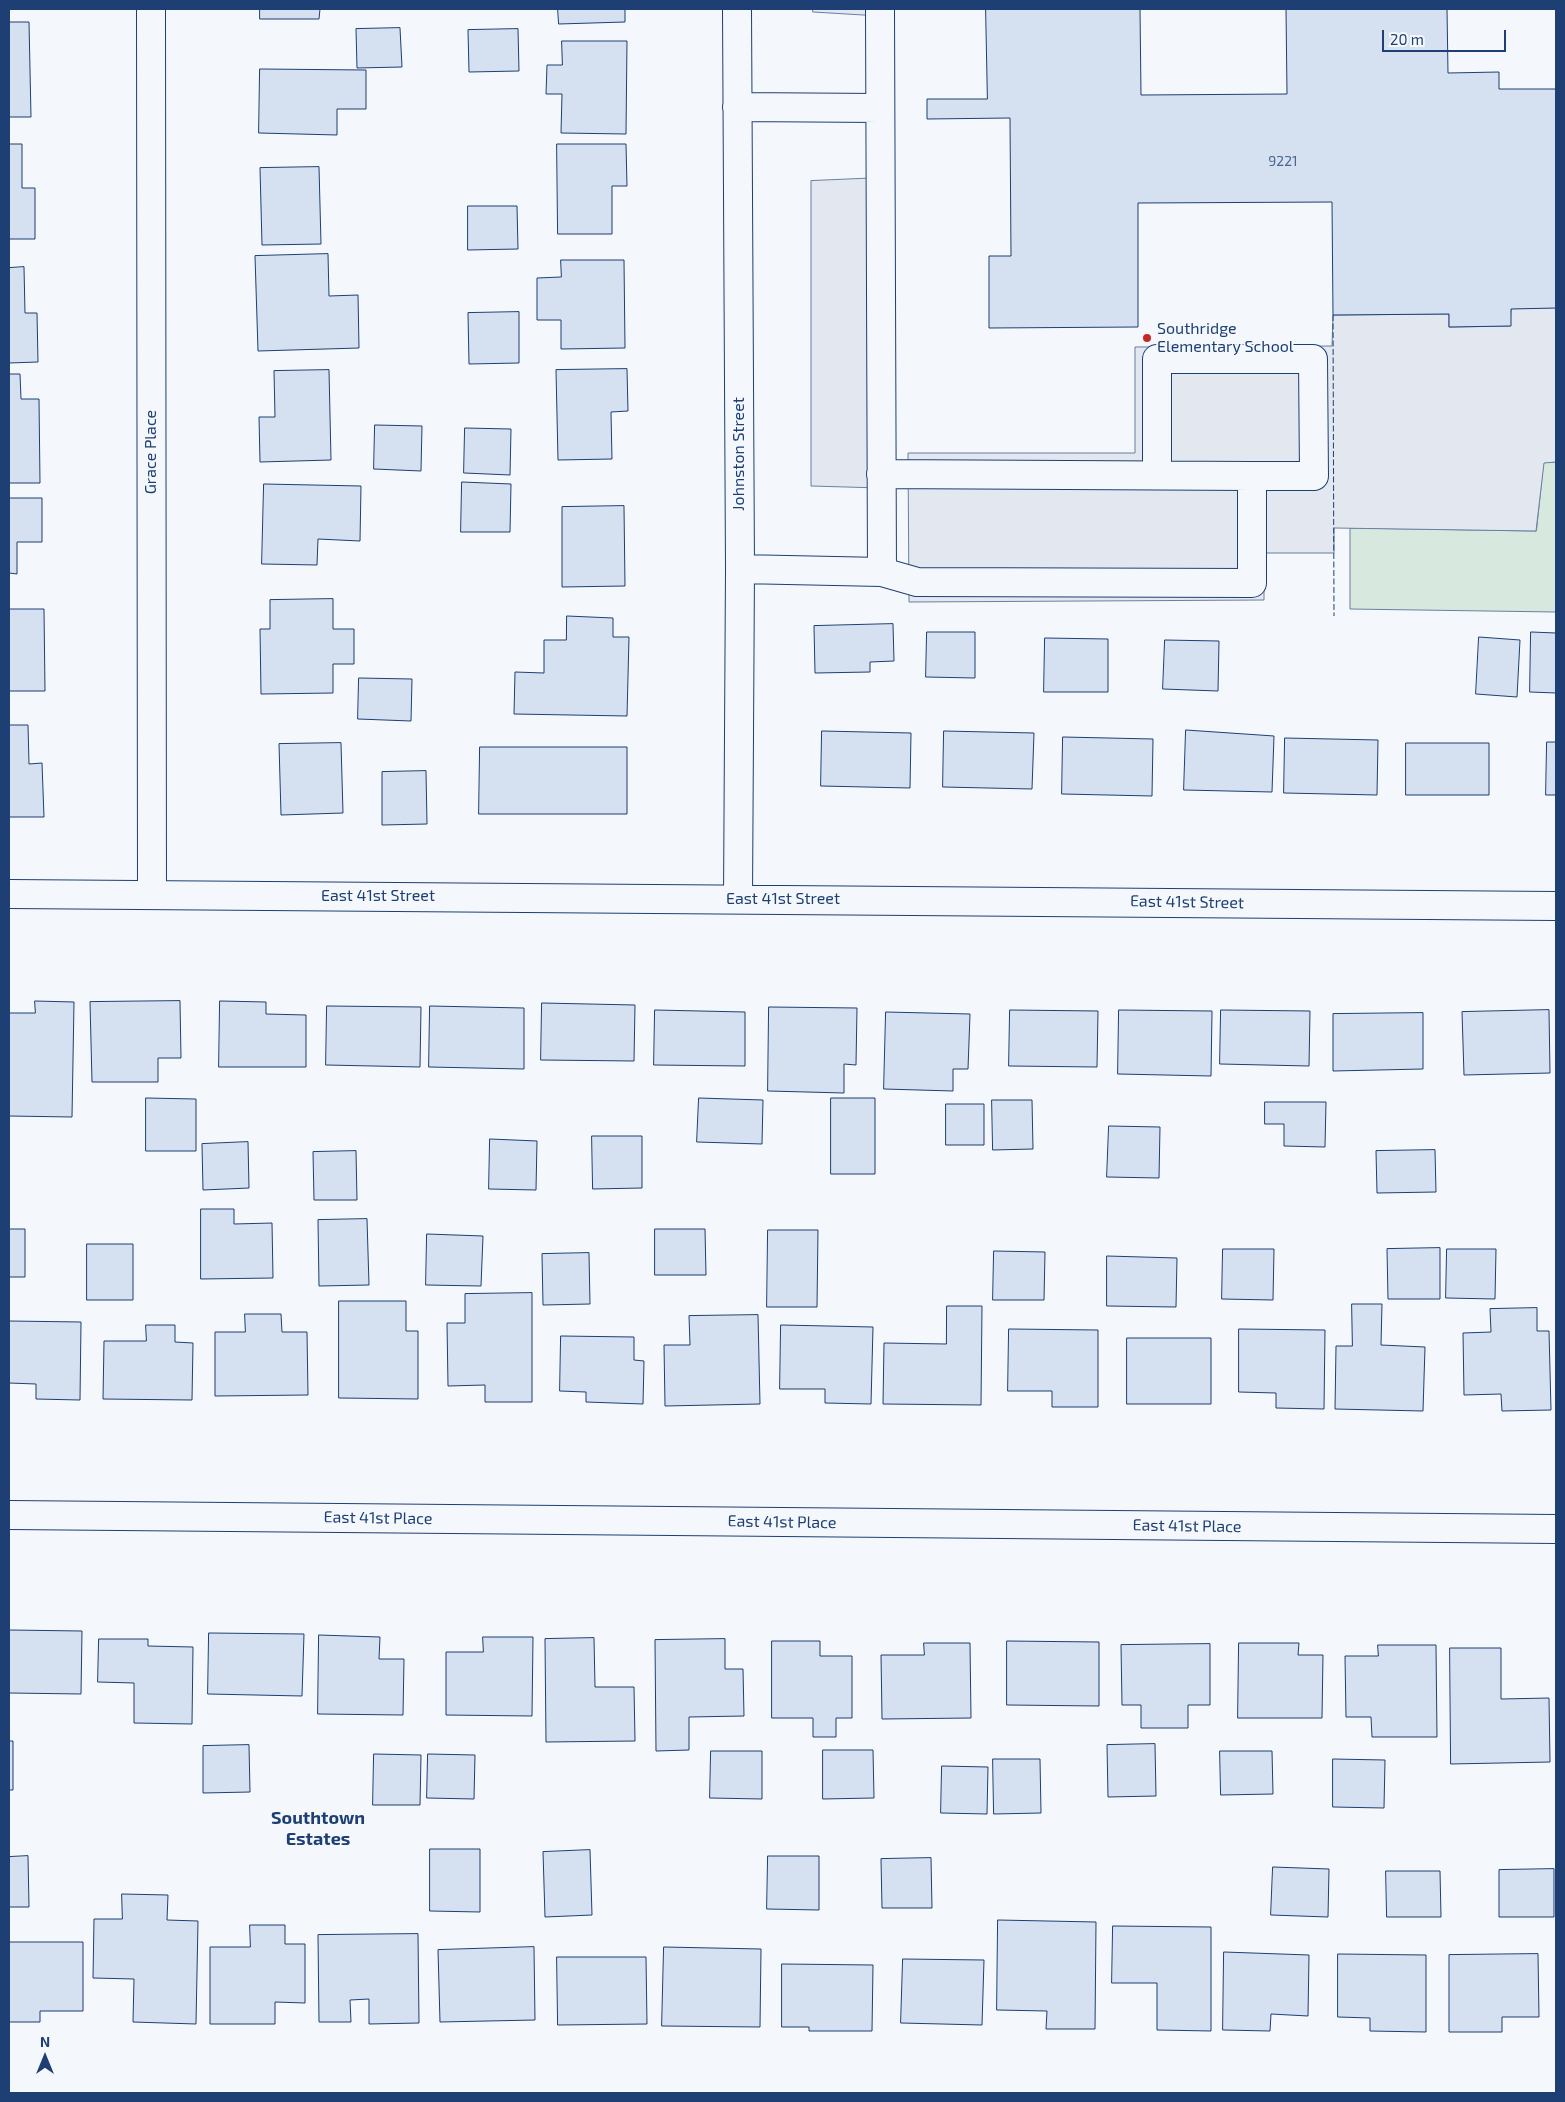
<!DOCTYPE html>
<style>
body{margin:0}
#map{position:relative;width:1565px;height:2102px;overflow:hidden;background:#f4f7fb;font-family:"Exo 2",sans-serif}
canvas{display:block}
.frame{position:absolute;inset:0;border:10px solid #1d3f73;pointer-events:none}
.north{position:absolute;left:20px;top:2032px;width:50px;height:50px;-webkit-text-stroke:4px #f4f7fb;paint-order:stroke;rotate:0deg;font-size:14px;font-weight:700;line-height:20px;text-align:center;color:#1d3f73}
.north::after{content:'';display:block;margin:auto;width:18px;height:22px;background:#1d3f73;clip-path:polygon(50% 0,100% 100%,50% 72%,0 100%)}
.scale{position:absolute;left:1382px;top:30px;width:124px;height:22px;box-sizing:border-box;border:2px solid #1d3f73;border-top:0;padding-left:6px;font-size:15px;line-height:18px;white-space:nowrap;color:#1d3f73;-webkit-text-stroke:4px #f4f7fb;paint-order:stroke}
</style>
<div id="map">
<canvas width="1565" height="2102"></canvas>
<div class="frame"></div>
<div class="north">N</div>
<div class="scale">20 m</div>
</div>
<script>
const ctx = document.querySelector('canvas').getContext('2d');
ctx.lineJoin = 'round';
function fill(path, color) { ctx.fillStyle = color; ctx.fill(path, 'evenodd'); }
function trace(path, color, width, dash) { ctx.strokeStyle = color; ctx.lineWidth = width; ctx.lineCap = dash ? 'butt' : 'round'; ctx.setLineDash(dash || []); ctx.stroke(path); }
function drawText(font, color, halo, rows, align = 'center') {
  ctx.font = font + ' "Exo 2",sans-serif'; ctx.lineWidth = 4; ctx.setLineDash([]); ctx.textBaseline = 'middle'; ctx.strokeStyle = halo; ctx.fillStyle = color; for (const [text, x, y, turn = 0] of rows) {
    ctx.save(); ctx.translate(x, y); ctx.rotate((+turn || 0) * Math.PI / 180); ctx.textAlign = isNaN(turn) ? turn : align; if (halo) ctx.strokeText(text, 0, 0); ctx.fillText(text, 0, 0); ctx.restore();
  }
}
const green = new Path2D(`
 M1544 462H1556V612L1350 609V528L1536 531Z`);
fill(green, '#d7e8df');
trace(green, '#687fa3', 1);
const parking = new Path2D(`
 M813 9H880V16L813 12Z
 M880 178 881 488 811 486V181Z
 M1556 308V462L1544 463 1536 531 1334 528V553H1264V600L909 602 908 453H1135V347L1332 346 1333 315 1449 314V327L1510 326 1511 309Z`);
fill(parking, '#e3e8f0');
trace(parking, '#687fa3', 1);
const building = new Path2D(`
 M260 9H320L319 19H260Z
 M558 9H625V22L559 24Z
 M986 9H1140L1141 95 1287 94 1286 9H1447L1448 73 1499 72V89H1556V308L1511 309V326L1449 327V314L1333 315 1332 202 1138 203V327L989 328V256H1011L1010 118 927 119V99H987Z
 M9 22H29L31 117H9Z
 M400 28 402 67 357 68 356 29Z
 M518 29 519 71 469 72 468 30Z
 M562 41H627L626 134 561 133 562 94H546L547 65H562Z
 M260 69 366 70V109H337V135L259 133Z
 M9 144H22V188H35V239H9Z
 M557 144H626L627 186H612V234H558Z
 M319 167 321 244 262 245 260 168Z
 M468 206H517L518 249 468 250Z
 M328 254 329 296 358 295 359 348 258 351 255 256Z
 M561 260H624L625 348 561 349V320H537V278L561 277Z
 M24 267 25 313H37L38 362 9 363V268Z
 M519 312V363L469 364 468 313Z
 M627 369 628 411 611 412 612 459 558 460 556 370Z
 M329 370 331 460 260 462 259 417H275L274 371Z
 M9 374H20L21 399H39L40 483H9Z
 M375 425 422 426 421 471 374 469Z
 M465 428 511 429 510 475 464 473Z
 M462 482 511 484 510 532H461Z
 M264 484 361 486 360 541 318 539 317 565 262 564Z
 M9 498H42V542H17V574L9 573Z
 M624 506 625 586 562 587V507Z
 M333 599V629H354V664H333V693L261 694 260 629H270V600Z
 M9 609H44L45 691H9Z
 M567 616 613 618V637H629L627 716 514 714 515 672 544 673V640H566Z
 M893 624 894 661 870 662V672L815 673 814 626Z
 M927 632H975V678L926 677Z
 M1531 632 1556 633V693L1530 692Z
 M1479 637 1520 640 1517 697 1476 694Z
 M1045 638 1108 639V692H1044Z
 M1165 640 1219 641 1218 691 1163 689Z
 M359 678 412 679 411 721 358 719Z
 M9 725H28L29 764 42 763 44 817H9Z
 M1186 730 1274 736 1272 792 1184 790Z
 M822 731 911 733 910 788 821 786Z
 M944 731 1034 733 1032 789 943 787Z
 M1063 737 1153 739 1152 796 1062 794Z
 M1285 738 1378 740 1377 795 1284 793Z
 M1547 742H1556V795H1546Z
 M341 743 343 813 281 815 279 744Z
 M1406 743H1489V795H1406Z
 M480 747H627V814H479Z
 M426 771 427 824 382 825V772Z
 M35 1001 74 1002 72 1117 9 1116V1013H35Z
 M180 1001 181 1058H158V1082H92L90 1002Z
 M220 1001 266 1002V1014L306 1015V1067H219Z
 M542 1003 635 1005 634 1061 541 1060Z
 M327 1006 421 1007 420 1067 326 1065Z
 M430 1006 524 1008V1069L429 1067Z
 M769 1007 857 1008 856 1065 844 1064V1093L768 1091Z
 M655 1010 745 1012V1066L654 1065Z
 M1010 1010 1098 1011 1097 1067 1009 1066Z
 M1119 1010 1212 1011 1211 1076 1118 1074Z
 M1221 1010 1310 1011 1309 1066 1220 1064Z
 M1549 1010 1550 1073 1464 1075 1462 1012Z
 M886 1012 970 1014 968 1069H953V1091L884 1089Z
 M1423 1013V1069L1333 1071V1014Z
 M146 1098 196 1099V1151H146Z
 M699 1098 763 1100 762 1144 697 1142Z
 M831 1098H875V1174H831Z
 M992 1100H1032L1033 1149 993 1150Z
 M1265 1102H1326L1325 1147 1284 1146V1124H1265Z
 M946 1104H984V1145H946Z
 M1109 1126 1160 1127 1159 1178 1107 1177Z
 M592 1136H642V1188L593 1189Z
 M490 1139 537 1141 536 1190 489 1189Z
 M248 1142 249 1188 203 1190 202 1144Z
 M1435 1150 1436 1192 1377 1193 1376 1151Z
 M356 1151 357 1200H314L313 1152Z
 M201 1209H234V1224L272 1223 273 1278 201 1279Z
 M367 1219 369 1285 319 1286 318 1220Z
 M9 1229H25V1277H9Z
 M655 1229H705L706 1275H655Z
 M768 1230H818L817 1307H767Z
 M427 1234 483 1236 481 1286 426 1285Z
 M87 1244H133V1300H87Z
 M1440 1248V1299H1388L1387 1249Z
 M1223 1249H1274L1273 1300 1222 1299Z
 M1447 1249H1496L1495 1299 1446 1298Z
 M994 1251 1045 1252 1044 1300H993Z
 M589 1253 590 1304 543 1305 542 1254Z
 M1107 1256 1177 1258 1176 1307 1107 1306Z
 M532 1293V1402H485V1385L448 1386 447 1323H465V1294Z
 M339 1301H406V1331H418V1399L339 1398Z
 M1352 1304H1382L1381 1345 1425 1347 1423 1411 1335 1409 1336 1346H1352Z
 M947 1306H982L981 1405 883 1404 884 1343 946 1344Z
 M1537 1308V1331H1549L1551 1410 1502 1411 1501 1394 1464 1395 1463 1333 1491 1332 1490 1309Z
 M245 1314H281L282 1332H307L308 1395 215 1396V1332H245Z
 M758 1315 760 1404 665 1406 664 1345H690L689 1316Z
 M9 1321 81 1322 80 1400 36 1399V1384L9 1383Z
 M146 1325H175V1342L193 1343 192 1400 103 1399 104 1341H146Z
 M781 1325 873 1327 871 1404 825 1403V1389H780Z
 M1009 1329 1098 1330V1407H1052V1391H1008Z
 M1239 1329 1325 1330 1324 1409 1276 1408V1393L1239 1392Z
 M561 1336 634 1337V1360L644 1361 643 1404 586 1402V1392L560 1391Z
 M1127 1338H1211V1404H1127Z
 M9 1630 82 1631 81 1694 9 1693Z
 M209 1633 304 1634 302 1696 208 1694Z
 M319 1635 380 1637 379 1659H404L403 1715 318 1714Z
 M483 1637H533L532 1716 446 1715V1652H483Z
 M594 1638 595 1687H634L635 1741 546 1742 545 1639Z
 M99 1639H148V1646L193 1647 192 1724 134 1723V1683L98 1682Z
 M725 1639V1669H743L744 1716 689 1717V1750L656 1751 655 1640Z
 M772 1641H820V1656H852V1718H836V1737H813V1718H772Z
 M1007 1641 1099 1642V1706L1007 1705Z
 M924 1643H970L971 1718 882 1719 881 1655H924Z
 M1239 1643H1299L1298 1655H1323L1322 1718H1238Z
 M1210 1644V1705H1188V1728H1141V1705H1122L1121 1645Z
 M1378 1645H1436L1437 1737H1372L1371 1717H1346L1345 1656H1378Z
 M1450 1648H1501V1699L1549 1698 1550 1762 1451 1764Z
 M9 1741H13V1790H9Z
 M1155 1744 1156 1796 1108 1797 1107 1745Z
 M249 1745 250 1792 203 1793V1746Z
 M823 1750H873L874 1798 823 1799Z
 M711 1751H762V1799L710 1798Z
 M1220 1751H1272L1273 1794 1221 1795Z
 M374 1754 421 1755 420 1805H373Z
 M428 1754 475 1755 474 1799 427 1798Z
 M993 1759H1040L1041 1813 994 1814Z
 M1333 1759 1385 1760 1384 1808 1333 1807Z
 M942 1766 988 1767 987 1814 941 1813Z
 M430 1849H480V1912L430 1911Z
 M590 1850 592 1915 545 1917 543 1852Z
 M28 1856 29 1907H9V1857Z
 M768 1856H819V1910L767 1909Z
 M931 1858 932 1908H882L881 1859Z
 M1273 1867 1329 1869 1328 1917 1271 1915Z
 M1554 1869V1917H1499V1870Z
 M1386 1871H1440L1441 1917H1387Z
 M122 1894 168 1895 167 1920 198 1921 196 2024 133 2022 134 1979 93 1978 94 1919H122Z
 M998 1920 1096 1922 1095 2029H1046L1047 2011 997 2010Z
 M250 1925H285V1944H305V2003L275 2002V2024H210V1947H250Z
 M1113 1926 1211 1927V2031L1157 2030V1983H1112Z
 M418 1934 419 2023 369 2024V1999L350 2000 351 2022H319L318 1935Z
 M9 1942H83V2011H40V2022H9Z
 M534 1947 535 2020 440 2022 438 1950Z
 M664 1947 761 1949 760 2027 662 2026Z
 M1224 1952 1309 1955 1308 2016 1271 2014 1270 2031 1223 2030Z
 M1338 1954 1426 1955V2032L1370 2031V2018L1338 2017Z
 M1538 1954 1539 2017H1502V2032H1449V1955Z
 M557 1957H646L647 2024 558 2025Z
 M903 1959 984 1960 982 2025 901 2023Z
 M782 1964 873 1965 872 2031H809V2027H782Z`);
fill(building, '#d5e0f0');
trace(building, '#1d3f73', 1);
const minor = new Path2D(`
 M151 9 152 894
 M737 9 740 569 738 898
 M737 107 880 108
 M881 474 1252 476V583L917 582 882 572
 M1157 475V359H1313L1314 476H1252
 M740 569 882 572 880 9
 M9 894 1556 906
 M9 1515 1556 1529`);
trace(minor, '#1d3f73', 30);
trace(minor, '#f4f7fb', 28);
trace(new Path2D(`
 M1333 315 1334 616`), '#1d3f73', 1, [6, 2.5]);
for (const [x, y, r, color] of [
 [1147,338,5,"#c62828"]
]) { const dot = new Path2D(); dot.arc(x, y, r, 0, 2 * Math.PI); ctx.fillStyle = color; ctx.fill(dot); trace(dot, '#f4f7fb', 2); }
drawText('14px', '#4b6792', null, [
 ["9221",1283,161]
]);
drawText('16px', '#1d3f73', '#f4f7fb', [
 ["Southridge",1157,329],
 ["Elementary School",1157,347]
], 'left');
drawText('16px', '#1d3f73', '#f4f7fb', [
 ["Grace Place",151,452,-90],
 ["Johnston Street",739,454,-90],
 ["East 41st Street",378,896],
 ["East 41st Street",783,899],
 ["East 41st Street",1187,902,1],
 ["East 41st Place",378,1518,1],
 ["East 41st Place",782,1522,1],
 ["East 41st Place",1187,1526,1]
]);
drawText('bold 18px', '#1d3f73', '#f4f7fb', [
 ["Southtown",318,1818],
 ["Estates",318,1839]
]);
</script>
